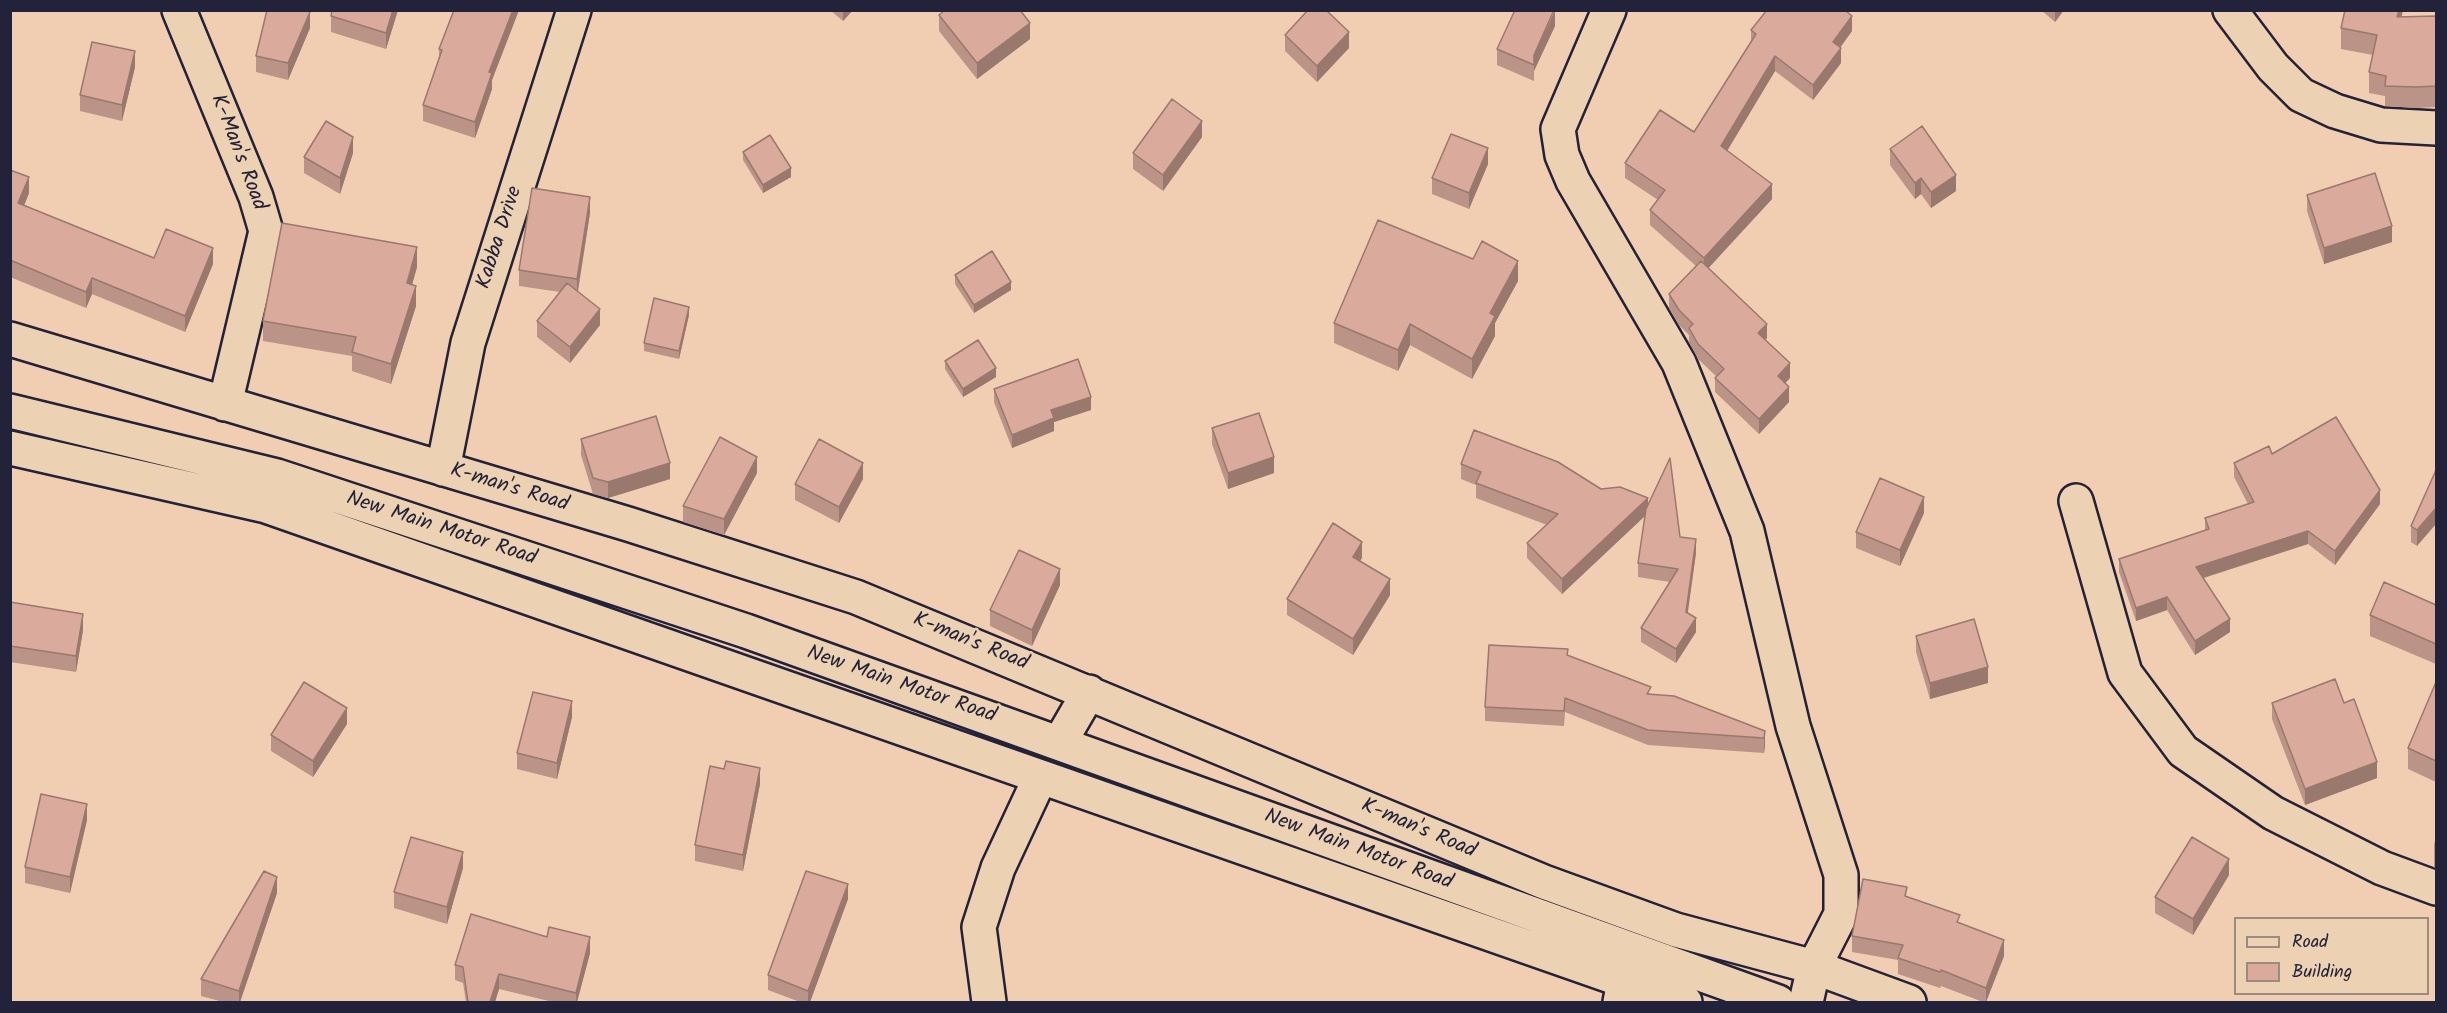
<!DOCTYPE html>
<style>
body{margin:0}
#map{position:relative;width:2447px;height:1013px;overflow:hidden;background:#f1ceb2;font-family:Kalam,sans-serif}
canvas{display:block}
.frame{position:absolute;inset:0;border:12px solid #22223b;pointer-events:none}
.legend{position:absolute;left:2234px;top:917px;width:195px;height:78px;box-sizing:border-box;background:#ecd2b3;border:2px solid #9b8c83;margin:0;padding:8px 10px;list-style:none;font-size:18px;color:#22223b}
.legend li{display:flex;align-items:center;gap:12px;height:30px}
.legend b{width:30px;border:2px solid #9b8c83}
</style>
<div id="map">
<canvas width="2447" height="1013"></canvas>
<div class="frame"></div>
<ul class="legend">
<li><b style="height:8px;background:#ecd2b3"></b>Road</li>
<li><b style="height:16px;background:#daab9d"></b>Building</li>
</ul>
</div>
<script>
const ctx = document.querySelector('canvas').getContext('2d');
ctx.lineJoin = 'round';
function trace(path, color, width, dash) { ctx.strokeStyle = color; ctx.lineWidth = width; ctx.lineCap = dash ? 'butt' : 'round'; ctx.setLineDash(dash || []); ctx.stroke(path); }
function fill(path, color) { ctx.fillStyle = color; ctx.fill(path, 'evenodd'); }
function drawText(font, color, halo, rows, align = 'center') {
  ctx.font = font + ' Kalam,sans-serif'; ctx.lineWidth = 5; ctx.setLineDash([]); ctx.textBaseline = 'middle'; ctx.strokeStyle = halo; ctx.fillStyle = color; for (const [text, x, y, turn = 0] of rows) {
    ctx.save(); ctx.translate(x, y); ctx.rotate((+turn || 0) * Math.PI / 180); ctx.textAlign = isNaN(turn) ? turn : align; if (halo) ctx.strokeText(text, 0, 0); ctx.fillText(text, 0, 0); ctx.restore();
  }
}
const minor = new Path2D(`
 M179 10 256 197 266 231 225 404
 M1609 10 1558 129 1562 155 1573 181 1679 363 1747 531 1793 726 1841 875V914L1814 967 1806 1002
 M2230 10 2273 67 2301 95 2335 111 2381 125 2436 128
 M10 339 628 524 856 597 1544 882 1676 930 1814 967 1909 1002
 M443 469 468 343 574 10
 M2076 501 2125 673 2183 751 2273 813 2382 868 2436 888
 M1060 742 1089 692
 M989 1002 979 927 998 868 1040 778
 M1620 1002 1624 981`);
const highway = new Path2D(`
 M10 411 277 476 746 631 1778 1002
 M10 448 266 506 1685 1002`);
trace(minor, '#22223b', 38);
trace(highway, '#22223b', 38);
trace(minor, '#ecd2b3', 33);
trace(highway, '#ecd2b3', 33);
fill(new Path2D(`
 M398 10 386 49 331 32V16Z
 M454 10H519L492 80V89L475 138 423 121V105L439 58V49Z
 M830 10H853L843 21Z
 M2041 10H2064L2055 22Z
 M2345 10H2403L2401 17 2436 16V107L2416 108 2385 106V96L2369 93V72L2373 55 2341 49V28Z
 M939 15 1030 39 977 79 939 31Z
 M1555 26 1534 71V81L1497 65V49Z
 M310 28 288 80 256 72V56Z
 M1751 30 1852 31 1840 48 1841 63 1813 100 1775 71 1727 151 1772 199 1708 268 1767 338 1765 340 1790 378 1785 383 1789 402 1759 434 1715 392V378L1716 376 1698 359 1689 342V335L1679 325 1669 308V294L1696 266 1650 225V210L1658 200 1625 178V163L1694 132 1751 42Z
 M1285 35 1349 48 1317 82 1285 51Z
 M135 67 122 121 80 111V95Z
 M1202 137 1163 191 1133 169V153Z
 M1890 149 1956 191 1931 208 1921 194 1915 199 1890 165Z
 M743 152 791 177 763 193 743 160Z
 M353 153 340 194 304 173V157Z
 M1488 164 1469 209 1432 194V178Z
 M10 170 29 193 24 206 154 258 213 264 185 332 92 294 86 308 10 277Z
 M2307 195 2392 242 2324 264 2307 211Z
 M590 213 578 292 600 325 570 363 537 337V321L560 292 519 286V270Z
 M417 267 412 284 416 306 391 384 352 371V356L263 341V321Z
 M955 275 1011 290 974 313 955 284Z
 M1518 281 1495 323V336L1472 379 1410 345 1398 371 1334 343V323Z
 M689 315 679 359 644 351V343Z
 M945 361 996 377 963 397 945 369Z
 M994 389 1091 410 1054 422V431L1012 448 994 402Z
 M1212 428 1274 473 1228 489 1212 444Z
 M581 439 670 479 608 498 593 494 581 455Z
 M2272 454 2380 504 2335 565 2308 544 2204 578 2230 632 2195 655 2167 610 2136 621 2119 572V559L2205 530V518L2248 504 2234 477V463Z
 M1461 464 1601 489 1648 505 1696 553 1687 613 1696 632 1676 663 1641 642V628L1670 582 1638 577V563L1645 516 1562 594 1527 558V543L1547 525 1476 498V485L1461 479Z
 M2436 470 2417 546 2411 542V526Z
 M757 473 724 535 683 522V506Z
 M863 479 839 523 795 500V484Z
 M1924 513 1900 566 1856 548V532Z
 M1362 558 1360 561 1390 595 1353 655 1287 615V599Z
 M1060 585 1032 646 990 626V610Z
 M10 602 83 630 76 672 10 662Z
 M2436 605V664L2370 636V615Z
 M1916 636 1988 683 1930 699 1916 652Z
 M1568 655 1651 694 1765 731V746L1764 753 1648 745 1565 712 1564 726 1485 721V707Z
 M2436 682V782L2408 769V748Z
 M2272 703H2344L2377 778 2305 805 2272 719Z
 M572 717 557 779 517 769V753Z
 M347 724 313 777 271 751V735Z
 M760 784 743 871 695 861V845Z
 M87 820 70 893 25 883V867Z
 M2436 837V869L2434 867V844Z
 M463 868 447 924 394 908V892Z
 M2229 875 2193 935 2155 913V897Z
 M277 893 240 1002H223L201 996V979Z
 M1907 897 1960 923 2004 956 1986 1002H1983L1941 986 1940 988 1898 974V960L1852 952V936Z
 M848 899 810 1002H800L768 990V975Z
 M590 953 577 1002H553L499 989 495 1002H466L463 983 455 980V965Z`), '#bb9387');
fill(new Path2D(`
 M393 10H398L386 49V33Z
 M513 10H519L492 80V89L475 138V122L489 72Z
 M843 10H853L843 21Z
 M1555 10V26L1534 71V55Z
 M2055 10H2064L2055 22Z
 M2399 10H2403L2397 38V17Z
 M310 12V28L288 80V63Z
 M1852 16V31L1833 57V42Z
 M1030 23V39L977 79V63Z
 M1349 32V48L1317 82V66Z
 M1841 48V63L1813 100V85Z
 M135 51V67L122 121V105Z
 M1775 56V71L1721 161V146Z
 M1202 121V137L1163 191V175Z
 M353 137V153L340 194V178Z
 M1488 148V164L1469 209V193Z
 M791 168V177L763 193V185Z
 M1956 175V191L1931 208V192Z
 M29 177V193L18 220V203Z
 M1921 178V194L1915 199V183Z
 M1772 184V199L1704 273V258Z
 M590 197V213L577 295V279Z
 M2392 226V242L2324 264V248Z
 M417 247V267L407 303V283Z
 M213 248V264L185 332V316Z
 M1518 261V281L1495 323V336L1472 379V359L1490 313Z
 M92 278V294L86 308V292Z
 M1011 282V290L974 313V305Z
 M416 286V306L391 384V364Z
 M689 307V315L679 359V351Z
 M600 309V325L570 363V347Z
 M1410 324V345L1398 371V350Z
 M1767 324V338L1758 347V333Z
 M1790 363V378L1778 391V376Z
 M996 368V377L963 397V389Z
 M1789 387V402L1759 434V419Z
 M1091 397V410L1054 422V431L1012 448V435L1051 410Z
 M757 457V473L724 535V519Z
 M1274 457V473L1228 489V473Z
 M670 463V479L608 498V482Z
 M863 463V479L839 523V507Z
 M2380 490V504L2335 565V551Z
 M1924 497V513L1900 566V550Z
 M1648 498V513L1562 594V579Z
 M2436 508V524L2417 546V530Z
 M2308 531V544L2196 580V567Z
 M1696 539V553L1686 626V612Z
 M1362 542V558L1353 573V557Z
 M1060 569V585L1032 646V630Z
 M1390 579V595L1353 655V639Z
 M2167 597V610L2136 621V608Z
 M83 614V630L76 672V656Z
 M1696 618V632L1676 663V649Z
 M2230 619V632L2195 655V641Z
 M1988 667V683L1930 699V683Z
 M572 701V717L557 779V763Z
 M347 708V724L313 777V761Z
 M1765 731V746L1764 753V738Z
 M2377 762V778L2305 805V789Z
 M760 768V784L743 871V855Z
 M87 804V820L70 893V877Z
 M463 852V868L447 924V907Z
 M2229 859V875L2193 935V919Z
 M277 877V893L240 1002H239V991Z
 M848 884V899L810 1002H808V991Z
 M590 937V953L577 1002H576V993Z
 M2004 940V956L1986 1002V988Z
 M499 974V989L495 1002H490Z`), '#99786e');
const building = new Path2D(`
 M267 10H304L310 12 288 63 256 56Z
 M332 10H393L386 33 331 16Z
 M454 10H513L489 72 492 73 475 122 423 105 442 50 439 49Z
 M945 10H1020L1030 23 977 63 939 15Z
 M1308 10H1326L1349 32 1317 66 1285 35Z
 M1515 10H1554L1534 55V65L1497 49Z
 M1767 10H1845L1852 16 1833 42 1841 48 1813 85 1775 56 1721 146 1772 184 1704 258 1650 210 1665 190 1625 163 1660 110 1694 132 1756 34 1751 30Z
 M2345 10H2399L2397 17 2436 16V86L2416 87 2385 86 2386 76 2369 72 2377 35 2341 28Z
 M92 42 135 51 122 105 80 95Z
 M1172 99 1202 121 1163 175 1133 153Z
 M326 121 353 137 340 178 304 157Z
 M1922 126 1956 175 1931 192 1921 178 1915 183 1890 149Z
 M1451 134 1488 148 1469 193 1432 178Z
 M770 135 791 168 763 185 743 152Z
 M10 170 29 177 18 203 154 258 166 229 213 248 185 316 92 278 86 292 10 260Z
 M2375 173 2392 226 2324 248 2307 195Z
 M532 188 590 197 577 279 519 270Z
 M1378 220 1473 259 1482 241 1518 261 1490 313 1495 316 1472 359 1410 324 1398 350 1334 323Z
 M282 223 417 247 407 283 416 286 391 364 352 352 356 337 263 321Z
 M992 251 1011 282 974 305 955 275Z
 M1701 261 1767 324 1758 333 1790 363 1778 376 1789 387 1759 419 1715 378 1724 369 1698 344 1689 328 1693 324 1679 310 1669 294Z
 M567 283 600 309 570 347 537 321Z
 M654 298 689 307 679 351 644 343Z
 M978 340 996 368 963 389 945 361Z
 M1078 359 1091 397 1051 410 1054 418 1012 435 994 389Z
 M1259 413 1274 457 1228 473 1212 428Z
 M656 416 670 463 608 482 593 478 581 439Z
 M2336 417 2380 490 2335 551 2308 531 2196 567 2230 619 2195 641 2167 597 2136 608 2119 559 2209 529 2205 518 2254 502 2234 463 2269 446 2272 454Z
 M1474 430 1558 462 1601 489 1620 487 1648 498 1562 579 1527 543 1558 514 1476 483 1481 472 1461 464Z
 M720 437 757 457 724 519 683 506Z
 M819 439 863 463 839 507 795 484Z
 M1670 458 1680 537 1696 539 1686 612 1696 618 1676 649 1641 628 1678 569 1638 563 1646 509Z
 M2436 470V508L2417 530 2411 526Z
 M1880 478 1924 497 1900 550 1856 532Z
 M1333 523 1362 542 1353 557 1390 579 1353 639 1287 599Z
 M1019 550 1060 569 1032 630 990 610Z
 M2384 582 2436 605V644L2370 615Z
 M10 602 83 614 76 656 10 646Z
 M1974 619 1988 667 1930 683 1916 636Z
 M1489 645 1568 649 1567 655 1651 687 1647 694 1674 696 1765 731 1764 738 1648 730 1565 698 1564 711 1485 707Z
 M2335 679 2344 703 2354 699 2377 762 2305 789 2272 703Z
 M304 682 347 708 313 761 271 735Z
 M2436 682V761L2408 748Z
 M533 692 572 701 557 763 517 753Z
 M726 761 760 768 743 855 695 845 710 766 724 769Z
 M41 794 87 804 70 877 25 867Z
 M411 837 463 852 447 907 394 892Z
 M2192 837 2229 859 2193 919 2155 897Z
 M264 871 277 877 239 991 201 979Z
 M806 871 848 884 808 991 768 975Z
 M1863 879 1907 887 1905 896 1960 915 1957 922 2004 940 1986 988 1941 970 1940 972 1898 958 1903 945 1852 936Z
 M471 914 547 937 549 927 590 937 576 993 499 974 490 1002H468L463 967 455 965Z`);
fill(building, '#daab9d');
trace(building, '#99786e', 1.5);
drawText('21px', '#22223b', '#ecd2b3', [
 ["K-Man's Road",237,153,69],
 ["Kabba Drive",501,238,-72],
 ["K-man's Road",509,489,17],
 ["New Main Motor Road",441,530,18],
 ["K-man's Road",970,643,22],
 ["New Main Motor Road",901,686,19],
 ["K-man's Road",1418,830,23],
 ["New Main Motor Road",1358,851,20]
]);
</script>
